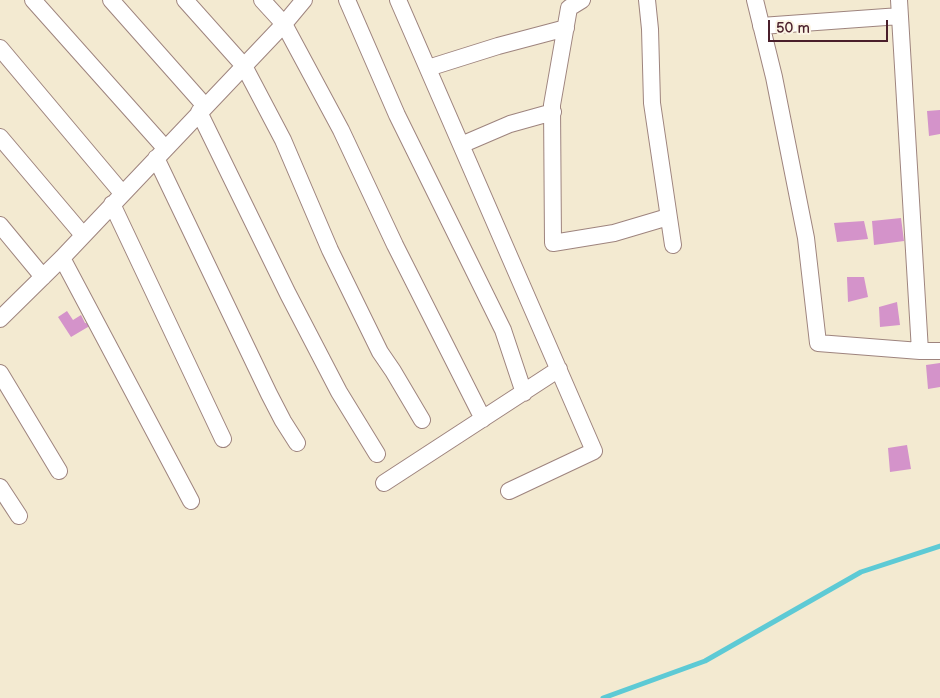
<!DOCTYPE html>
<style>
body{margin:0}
#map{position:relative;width:940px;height:698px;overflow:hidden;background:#f3ead1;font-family:"Balsamiq Sans",sans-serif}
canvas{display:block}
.scale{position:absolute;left:768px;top:20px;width:120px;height:22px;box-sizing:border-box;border:2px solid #4a1f2b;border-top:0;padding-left:6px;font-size:15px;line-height:18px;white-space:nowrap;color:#4a1f2b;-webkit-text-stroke:4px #fcf5e5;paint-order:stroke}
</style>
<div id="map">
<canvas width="940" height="698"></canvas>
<div class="scale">50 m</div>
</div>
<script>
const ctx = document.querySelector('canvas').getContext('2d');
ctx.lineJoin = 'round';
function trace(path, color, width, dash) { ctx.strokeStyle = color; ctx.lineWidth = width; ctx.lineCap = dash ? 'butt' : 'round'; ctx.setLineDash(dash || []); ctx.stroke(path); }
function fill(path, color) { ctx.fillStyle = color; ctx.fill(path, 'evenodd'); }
trace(new Path2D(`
 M603 698 705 661 861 572 940 546`), '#5dcad5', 5);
fill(new Path2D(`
 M940 110V134L929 136 927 111Z
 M901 218 904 241 874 245 872 221Z
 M864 221 868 239 837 242 834 223Z
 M847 277H864L868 297 848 302Z
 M897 302 900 325 880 327 879 307Z
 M67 311 73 320 81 315 85 323 93 324 71 337 58 317Z
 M940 363V387L928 389 926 365Z
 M907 445 911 469 890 472 888 448Z`), '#d493ca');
const street = new Path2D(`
 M33 0 165 148
 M111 0 205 106
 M185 0 244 66 283 140 330 250 380 352 393 371 422 420
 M262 0 284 24 341 130 395 245 483 419
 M347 0 397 115 503 330 524 393
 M398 0 594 451 509 491
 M582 0 569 8 552 105 553 243 614 233 668 217
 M647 0 650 29 652 103 673 245
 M755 0 774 77 806 238 818 343 920 351
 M899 0 920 351H940
 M761 26 900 16
 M0 48 122 193
 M428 68 498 46 566 28
 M199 112 288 294 339 392 377 454
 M0 137 83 235
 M461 145 510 124 553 112
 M156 158 269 394 283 421 297 443
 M112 204 223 439
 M0 225 43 277
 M62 258 191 501
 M0 319 62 258 284 24 304 0
 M0 373 59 471
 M384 483 559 369
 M0 487 19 516`);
trace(street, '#9e847e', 18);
trace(street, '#fff', 16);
</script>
